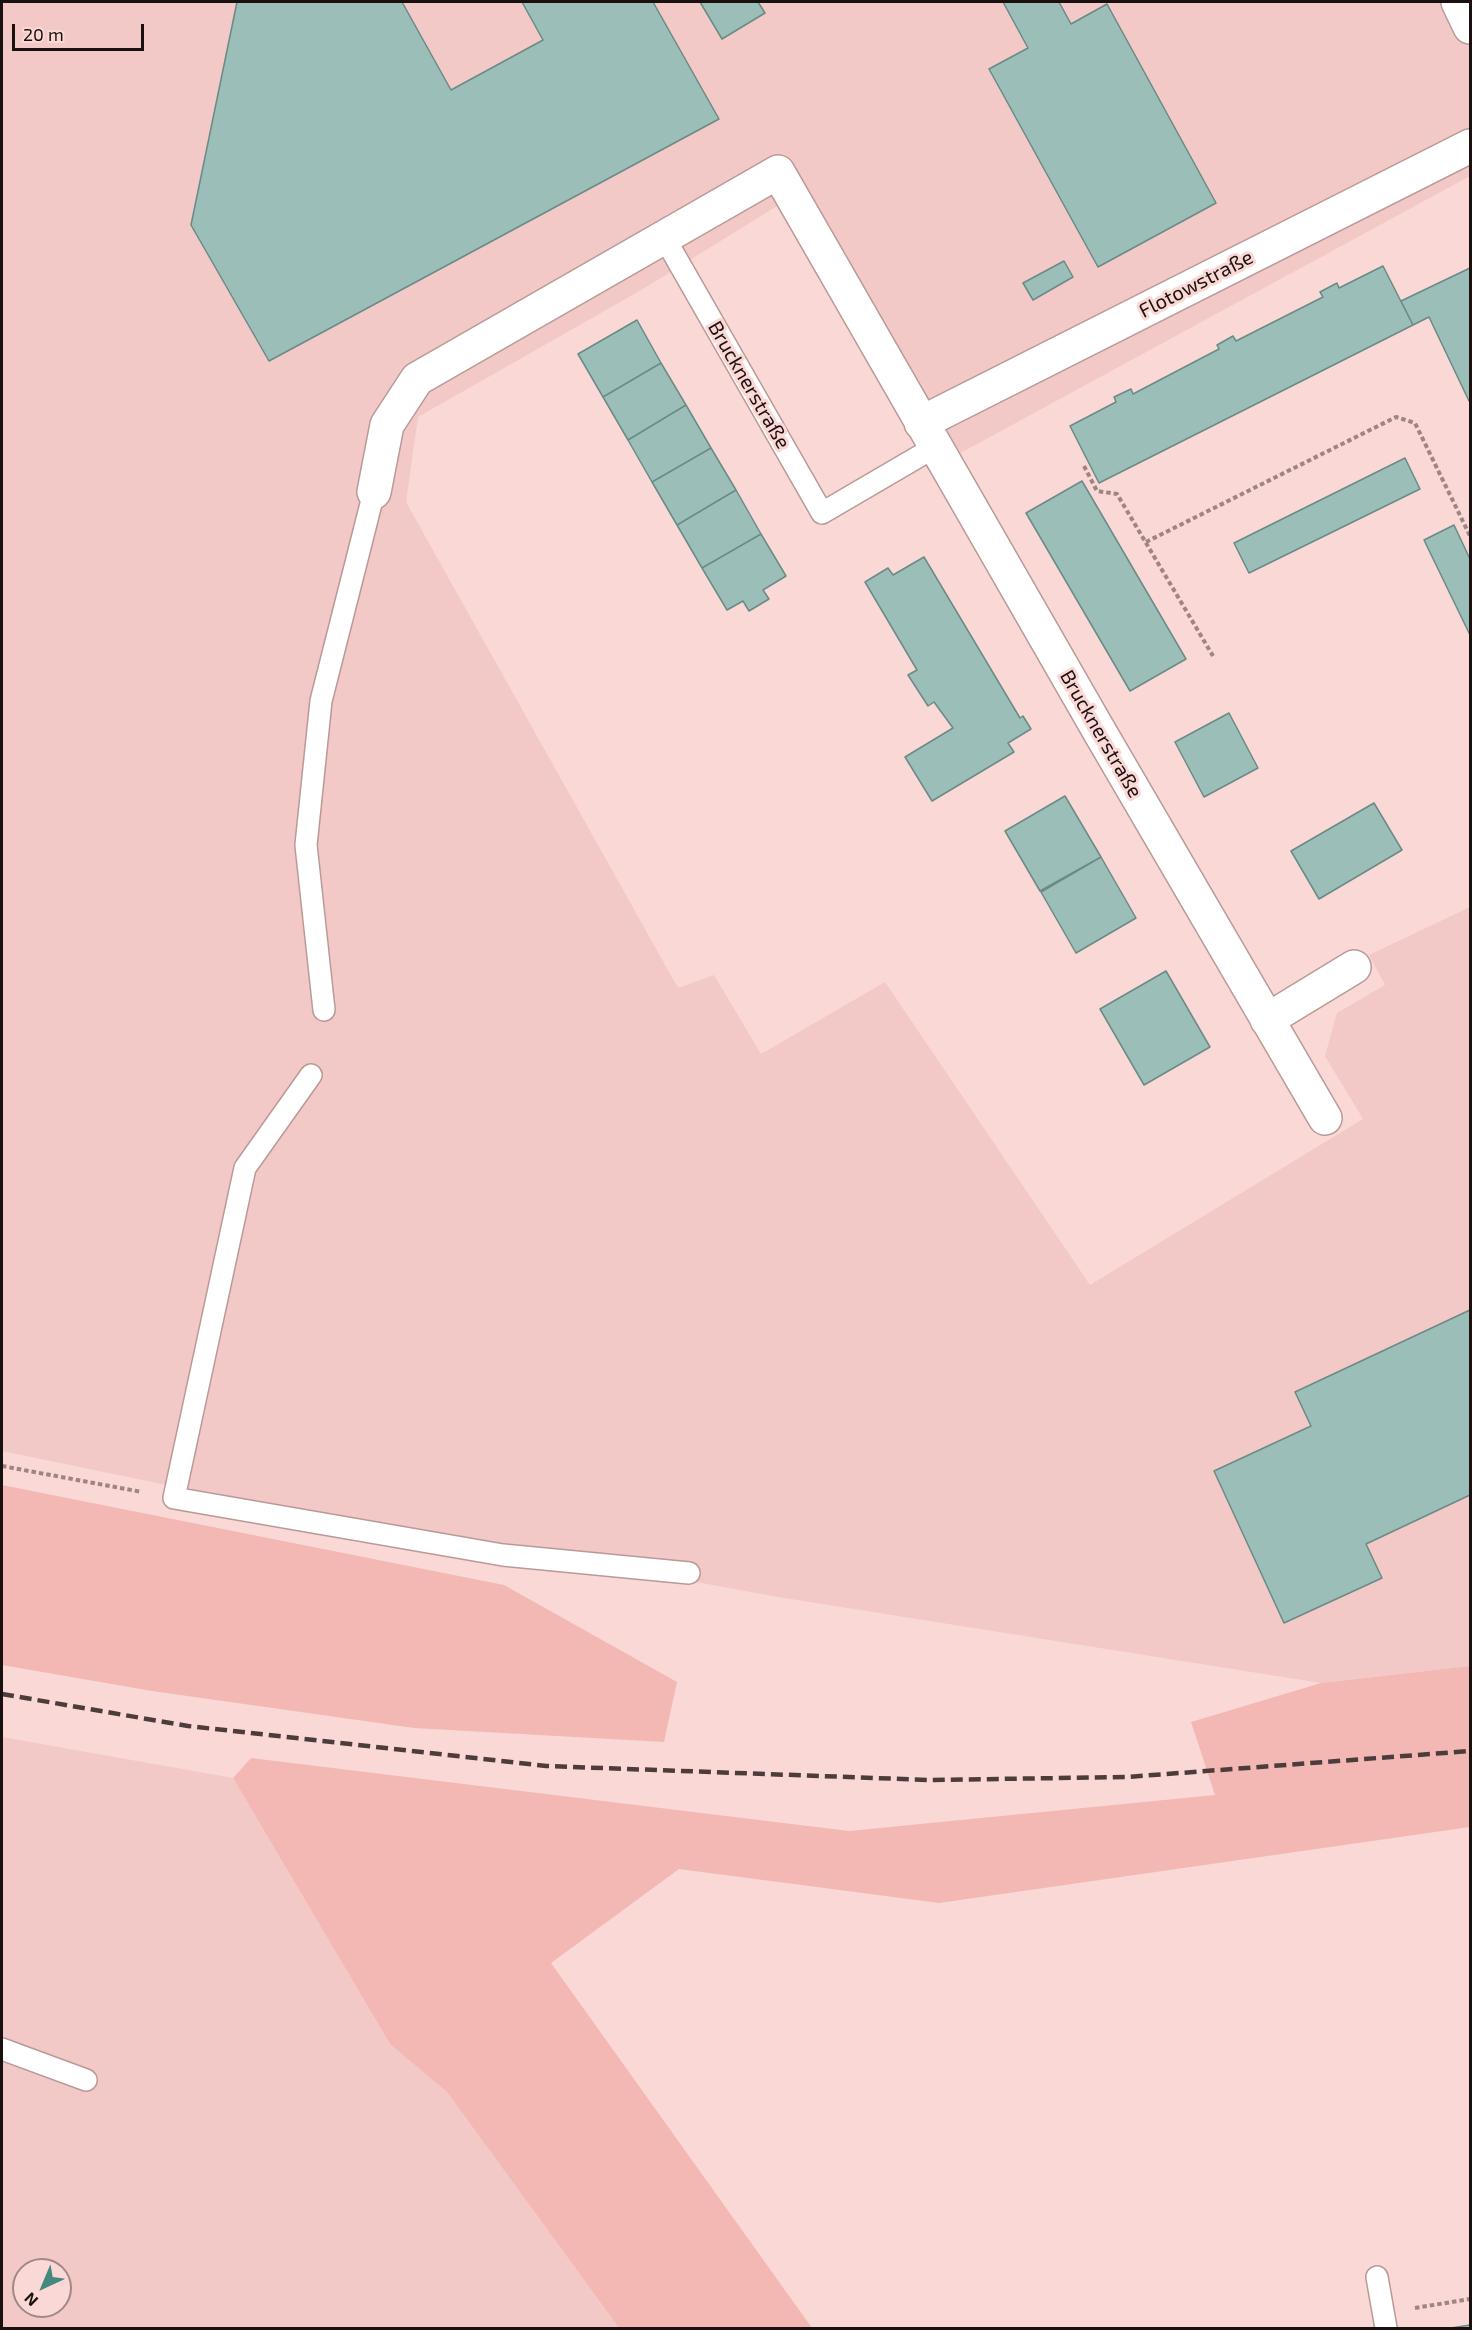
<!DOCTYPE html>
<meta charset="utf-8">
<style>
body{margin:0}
#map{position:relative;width:1472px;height:2330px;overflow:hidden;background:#fad8d6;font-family:"Exo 2",sans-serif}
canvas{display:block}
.frame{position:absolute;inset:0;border:3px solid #1b1010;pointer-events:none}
.north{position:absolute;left:12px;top:2258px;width:60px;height:60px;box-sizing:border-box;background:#fad8d6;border:2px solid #a18887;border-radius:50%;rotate:224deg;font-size:16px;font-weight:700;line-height:24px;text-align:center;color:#1b1010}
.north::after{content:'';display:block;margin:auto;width:21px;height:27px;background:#44897f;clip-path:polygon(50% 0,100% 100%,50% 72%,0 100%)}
.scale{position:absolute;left:12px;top:24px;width:132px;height:27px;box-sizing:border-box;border:3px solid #1b1010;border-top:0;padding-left:8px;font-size:18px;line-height:21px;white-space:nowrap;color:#1b1010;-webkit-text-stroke:4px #fad8d6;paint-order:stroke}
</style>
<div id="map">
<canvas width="1472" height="2330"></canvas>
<div class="frame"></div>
<div class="north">N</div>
<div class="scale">20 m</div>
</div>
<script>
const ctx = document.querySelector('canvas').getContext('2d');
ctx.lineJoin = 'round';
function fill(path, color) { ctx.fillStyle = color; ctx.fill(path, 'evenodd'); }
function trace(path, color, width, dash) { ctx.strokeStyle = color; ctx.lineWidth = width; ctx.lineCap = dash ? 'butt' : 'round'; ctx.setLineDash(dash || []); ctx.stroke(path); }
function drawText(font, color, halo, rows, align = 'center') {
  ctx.font = font + ' "Exo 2",sans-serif'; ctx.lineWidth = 6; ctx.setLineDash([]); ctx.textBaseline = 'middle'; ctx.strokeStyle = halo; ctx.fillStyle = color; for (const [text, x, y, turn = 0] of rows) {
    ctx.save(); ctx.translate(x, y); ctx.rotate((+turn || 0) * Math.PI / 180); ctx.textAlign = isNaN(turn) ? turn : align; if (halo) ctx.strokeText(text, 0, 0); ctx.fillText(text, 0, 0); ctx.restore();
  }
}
fill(new Path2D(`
 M2 2H1470V176L931 469 777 206 643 289 418 417 406 502 678 988 714 975 761 1054 885 982 1090 1285 1363 1119 1325 1056 1337 1013 1385 985 1369 955 1470 907V1666L1321 1683 778 1597 157 1483 2 1451Z
 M2 1737 233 1778 390 2044 447 2092 619 2328H2ZM24 2270H60V2306H24Z`), '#f2c9c6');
fill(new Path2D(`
 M2 1485 504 1585 677 1682 664 1742 414 1728 152 1691 2 1665Z
 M1470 1666V1827L939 1903 679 1869 551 1963 812 2328H619L447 2092 390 2044 233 1778 251 1758 849 1831 1215 1795 1191 1722 1321 1683Z`), '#f3b8b4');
const building = new Path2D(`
 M237 2H402L451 90 543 40 522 2H653L719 119 269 361 191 225Z
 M700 2H758L765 13 722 39Z
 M1003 2H1059L1071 24 1107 4 1216 203 1098 267 989 69 1028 48Z
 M1064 261 1073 277 1033 300 1023 283Z
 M1383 266 1413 325 1099 483 1070 426 1116 402 1114 397 1131 389 1133 394 1219 349 1217 345 1233 336 1236 341 1323 297 1320 292 1337 283 1339 288Z
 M1470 268V400L1469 401 1429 317 1413 325 1401 301Z
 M637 320 661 363 603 397 578 354Z
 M661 363 686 405 628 440 603 397Z
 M686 405 711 448 652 482 628 440Z
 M711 448 736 490 677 525 652 482Z
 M1405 458 1420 489 1249 573 1234 543Z
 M1082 481 1186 659 1130 691 1026 513Z
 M736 490 761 534 702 568 677 525Z
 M1454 525 1470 559V635L1424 540Z
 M761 534 786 576 763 590 769 599 749 611 743 601 727 610 702 568Z
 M924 557 1020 718 1023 716 1031 729 1008 743 1014 752 932 801 905 757 953 728 934 702 928 706 908 675 917 670 865 582 888 568 893 575Z
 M1229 713 1258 768 1204 797 1175 742Z
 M1065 796 1101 857 1040 891 1005 831Z
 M1374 803 1402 850 1319 899 1291 851Z
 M1101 857 1136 918 1076 953 1041 892Z
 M1166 971 1210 1047 1144 1085 1100 1009Z
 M1470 1310V1495L1366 1544 1382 1578 1284 1623 1214 1471 1311 1426 1295 1392Z
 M1470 2325V2328H1451Z`);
fill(building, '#9cbeb8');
trace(building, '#6a8a85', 1.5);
const service = new Path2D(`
 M664 237 822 513 935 447
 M324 1010 306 845 321 701 374 492
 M311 1075 245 1168 174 1498 503 1555 689 1573
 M2 2049 86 2080
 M1377 2277 1386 2328`);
const minor = new Path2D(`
 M1458 2 1470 27
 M921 423 1470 146
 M374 492 387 425 417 379 778 172 1098 729 1325 1118
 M1267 1020 1354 967`);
trace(service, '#b99a98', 24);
trace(minor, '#b99a98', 36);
trace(new Path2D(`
 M1084 466 1097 491 1117 494 1213 656
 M1146 542 1396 417 1415 423 1470 536
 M2 1466 142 1492
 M1415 2308 1470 2299`), '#9e8584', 4, [4.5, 3]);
trace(service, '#fff', 21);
trace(minor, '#fff', 33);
trace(new Path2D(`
 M2 1694 188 1726 546 1766 930 1780 1127 1777 1470 1751`), '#4c3c3b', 4.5, [12, 6]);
drawText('20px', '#1b1010', '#fad8d6', [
 ["Flotowstraße",1196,284,-27],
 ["Brucknerstraße",749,385,60],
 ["Brucknerstraße",1101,734,60]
]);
</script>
